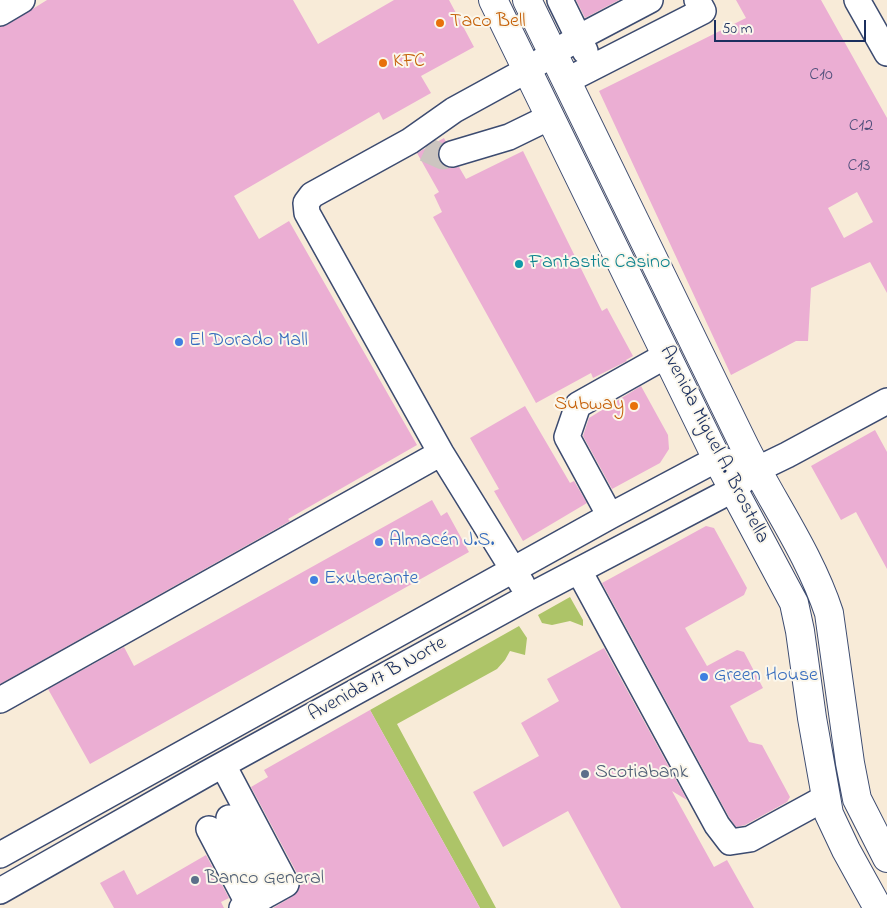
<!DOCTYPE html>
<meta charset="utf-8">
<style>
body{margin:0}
#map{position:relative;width:887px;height:908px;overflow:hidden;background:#f8ebd8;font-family:"Indie Flower",sans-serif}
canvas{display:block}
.scale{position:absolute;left:714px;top:20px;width:152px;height:22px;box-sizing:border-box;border:2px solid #1b2f5e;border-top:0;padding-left:6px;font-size:15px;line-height:18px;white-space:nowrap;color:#1b2f5e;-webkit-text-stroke:4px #fbf7ec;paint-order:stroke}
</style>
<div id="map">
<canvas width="887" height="908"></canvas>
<div class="scale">50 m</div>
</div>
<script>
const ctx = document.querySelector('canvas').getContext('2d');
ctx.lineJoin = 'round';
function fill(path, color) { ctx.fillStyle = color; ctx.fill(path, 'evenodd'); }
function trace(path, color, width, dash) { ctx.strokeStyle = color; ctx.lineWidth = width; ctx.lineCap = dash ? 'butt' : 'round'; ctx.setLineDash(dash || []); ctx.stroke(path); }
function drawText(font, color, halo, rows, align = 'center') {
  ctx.font = font + ' "Indie Flower",sans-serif'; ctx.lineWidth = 4; ctx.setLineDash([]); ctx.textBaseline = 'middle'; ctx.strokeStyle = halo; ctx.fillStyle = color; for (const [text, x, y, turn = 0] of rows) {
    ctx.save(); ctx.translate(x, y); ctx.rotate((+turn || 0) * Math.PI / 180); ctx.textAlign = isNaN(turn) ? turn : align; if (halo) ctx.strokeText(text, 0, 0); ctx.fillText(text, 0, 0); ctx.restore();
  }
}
fill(new Path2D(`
 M570 597 583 620V626L570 621 552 625 542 623 538 615Z
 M519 626 527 638 525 655 510 651 505 660 497 669 397 724 496 908H480L370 710Z`), '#adc468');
fill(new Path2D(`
 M47 0H293L318 44 394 0H449L474 47 421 76 431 93 383 120 379 112 234 196 259 239 289 221 417 445 288 519 290 521 0 684V27L7 25Z
 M576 0H619L585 18Z
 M736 0H821L887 118V293L870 262 811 288 808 341H796L731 375 599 91 746 18ZM857 192 873 222 844 238 828 208Z
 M444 138 446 142 441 145 438 150V159L443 165 448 168 459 167 466 179 523 151 602 311 607 308 633 356 626 360 627 361 593 378 591 373 536 403 433 217 442 212 434 195 439 192 417 153Z
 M641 386 668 435 669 449 660 463 612 489 583 436 589 418Z
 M525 406 570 483 574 481 587 503 523 541 494 491 499 489 470 438Z
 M875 430 887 452V569L856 512 841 520 811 466Z
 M432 500 441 516 447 512 469 552 90 764 48 689 124 647 134 666Z
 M706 526 714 528 747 588 744 595 685 628 707 666 737 650 744 652 763 688 730 706 749 742 762 745 790 797 787 802 745 825 736 827 729 817 602 583Z
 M604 648 687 800 672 791 714 867 727 860 754 908H621L568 811 503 847 473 792 539 756 521 723 559 701 547 679Z
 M370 710 480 908H273L293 896 298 891 300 884 299 877 251 787 268 777 264 770Z
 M206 855 229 898 221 902 224 908H114L100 883 124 870 137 895Z`), '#ebaed3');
trace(new Path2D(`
 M425 149 443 157 452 154`), '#ccc5c0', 25, [25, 12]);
const minor = new Path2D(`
 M560 0 585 51
 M857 0 887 53
 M0 13 22 0
 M566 81 703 11 697 0
 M452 154 509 137 550 117
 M610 516 567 437 578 405 667 355
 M579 571 717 825 730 842 750 839 825 798
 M522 584 441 453 307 213 306 203 312 195 410 141 454 110 527 70 578 38 650 0
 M0 700 441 453
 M223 765 286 884 268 894
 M229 818 268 894 249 905
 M209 829 249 905 242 908
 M0 855 610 516 717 459 737 464
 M0 891 206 774 530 596 732 490 756 470 787 455 887 401`);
const major = new Path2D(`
 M493 0 717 459 794 603 800 631 812 718 829 814 846 850 878 908
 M527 0C598 147 671 294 742 441 770 499 809 552 829 613L850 763 857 799 887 858`);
trace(minor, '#3c4b70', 28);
trace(major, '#3c4b70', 30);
trace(minor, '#fff', 25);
trace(major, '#fff', 28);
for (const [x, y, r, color] of [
 [440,23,5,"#e8710a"],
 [383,63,5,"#e8710a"],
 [519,264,5,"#0f9aa8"],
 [179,342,5,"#3f7fe0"],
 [634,406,5,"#e8710a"],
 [379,542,5,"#3f7fe0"],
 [314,580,5,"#3f7fe0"],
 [704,677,5,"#3f7fe0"],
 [585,774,5,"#5c6f8a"],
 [195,880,5,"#5c6f8a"]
]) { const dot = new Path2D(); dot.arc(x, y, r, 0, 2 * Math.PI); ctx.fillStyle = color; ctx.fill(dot); trace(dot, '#fbf7ec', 2); }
drawText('18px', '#4f4f7b', null, [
 ["C10",821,76],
 ["C12",861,127],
 ["C13",859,167]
]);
drawText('20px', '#c56008', '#fbf7ec', [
 ["Taco Bell",450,23],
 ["KFC",393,63],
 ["Subway",624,406,"right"]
], 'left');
drawText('20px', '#0d838f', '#fbf7ec', [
 ["Fantastic Casino",529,264]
], 'left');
drawText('20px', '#366cbe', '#fbf7ec', [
 ["El Dorado Mall",189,342],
 ["Almacén J.S.",389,542],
 ["Exuberante",324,580],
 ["Green House",714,677]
], 'left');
drawText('20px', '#1b2f5e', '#fbf7ec', [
 ["Avenida Miguel A. Brostella",713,445,63],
 ["Avenida 17 B Norte",378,680,-29]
]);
drawText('20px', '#4e5e75', '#fbf7ec', [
 ["Scotiabank",595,774],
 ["Banco General",205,880]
], 'left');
</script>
